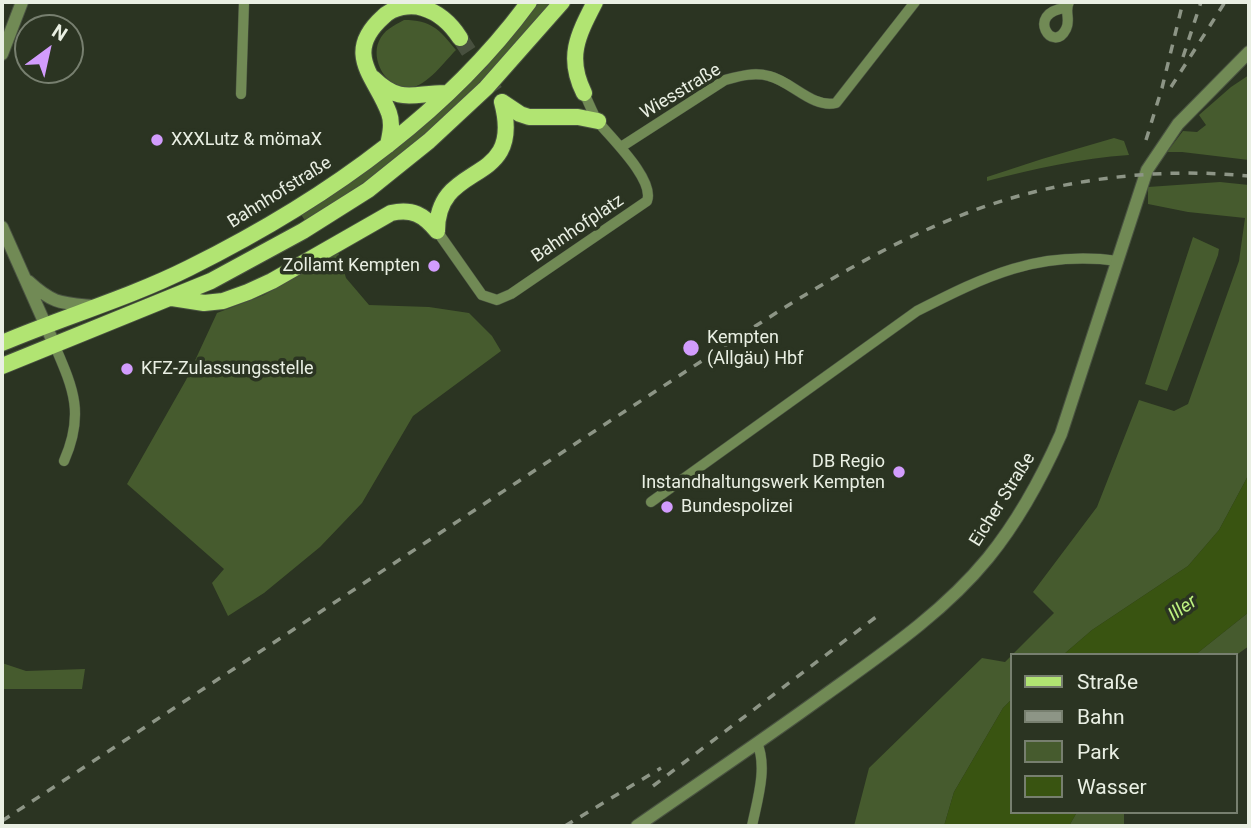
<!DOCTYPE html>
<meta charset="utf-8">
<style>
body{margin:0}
#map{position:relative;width:1251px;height:828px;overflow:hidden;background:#2b3422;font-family:Roboto,sans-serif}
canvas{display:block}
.frame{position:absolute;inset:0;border:4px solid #e9efe3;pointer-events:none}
.legend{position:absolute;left:1010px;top:653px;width:228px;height:161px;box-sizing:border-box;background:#2b3422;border:2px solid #777f6f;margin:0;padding:9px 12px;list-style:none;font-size:21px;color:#e9efe3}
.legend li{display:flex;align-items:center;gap:14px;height:35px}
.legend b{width:35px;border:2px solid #777f6f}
.north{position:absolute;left:14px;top:14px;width:70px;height:70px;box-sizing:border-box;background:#2b3422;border:2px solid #777f6f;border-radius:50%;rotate:33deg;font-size:19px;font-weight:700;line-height:28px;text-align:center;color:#e9efe3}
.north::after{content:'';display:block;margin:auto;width:24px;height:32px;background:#d29cfd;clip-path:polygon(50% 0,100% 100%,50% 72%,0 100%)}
</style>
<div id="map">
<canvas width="1251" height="828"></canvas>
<div class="frame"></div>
<ul class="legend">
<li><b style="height:9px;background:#b1e472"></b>Straße</li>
<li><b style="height:9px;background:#8d9586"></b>Bahn</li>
<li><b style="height:19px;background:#465b2e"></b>Park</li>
<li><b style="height:19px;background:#395411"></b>Wasser</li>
</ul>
<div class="north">N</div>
</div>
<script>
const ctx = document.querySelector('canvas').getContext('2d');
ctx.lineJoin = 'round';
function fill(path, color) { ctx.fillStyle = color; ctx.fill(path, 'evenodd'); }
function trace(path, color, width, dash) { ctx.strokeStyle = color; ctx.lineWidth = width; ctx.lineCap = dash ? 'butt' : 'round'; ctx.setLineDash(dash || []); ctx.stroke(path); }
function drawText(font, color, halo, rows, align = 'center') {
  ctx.font = font + ' Roboto,sans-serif'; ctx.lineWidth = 7; ctx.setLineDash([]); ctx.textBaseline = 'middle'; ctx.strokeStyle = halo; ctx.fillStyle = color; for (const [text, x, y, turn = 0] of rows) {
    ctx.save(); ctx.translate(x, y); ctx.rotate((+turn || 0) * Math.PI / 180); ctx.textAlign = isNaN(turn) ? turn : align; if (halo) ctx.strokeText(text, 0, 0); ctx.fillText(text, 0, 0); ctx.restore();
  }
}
fill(new Path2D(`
 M536 2H553C530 29 508 58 483 83 429 136 369 181 306 222L300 213 389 149Z
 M404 20C431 20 439 29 456 50 444 62 428 85 410 88 387 90 370 60 379 41 384 30 393 26 404 20Z
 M1249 75V160L1182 152H1167L1183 131 1197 132 1206 125 1199 115 1231 87Z
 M1114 138 1124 141 1129 155C1080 158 1035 169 987 181V177L1042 159Z
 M1220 182 1249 185V474L1219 530 1188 566 1092 630 1063 655H1012L1054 613 1033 592 1097 507 1139 400 1174 411 1188 404 1239 261 1245 218 1188 212 1148 204V187Z
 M1193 237 1219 249 1218 255 1167 391 1145 384Z
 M338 252 346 278 369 305 429 307 469 313 492 336 501 351 413 416 362 503 320 547 264 593 228 616 212 583 224 569 127 484 186 380 217 313 264 295Z
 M1249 612V646L1235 656 1195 655Z
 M1011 656V700L1003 708 954 792 944 826H854L869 768 982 658 1005 662Z
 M2 663 26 671 85 669 82 689H2Z
 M1077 812H1124V826H1069Z`), '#465b2e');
fill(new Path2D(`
 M1249 474V612L1195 655H1063L1092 630 1188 566 1219 530Z
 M1011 700V812H1077L1069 826H944L954 792 1003 708Z`), '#395411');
trace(new Path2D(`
 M460 38 502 102`), '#48503f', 16, [16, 8]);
const minor = new Path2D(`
 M1065 8C1025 13 1053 55 1066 29 1071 20 1064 11 1069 2
 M241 94 244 2
 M621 147 725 80C740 76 754 72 769 76 791 81 813 109 836 103L915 2
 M437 231 482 295 497 300 511 294 647 201C655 180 612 139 599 123 593 115 589 103 584 93
 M54 344C73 388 85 413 64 461
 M651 502 917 311C986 276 1038 250 1118 261
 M752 826C757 801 768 767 757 743`);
const tertiary = new Path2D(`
 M2 54 22 2
 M2 227 54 344
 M28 281C53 304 61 303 93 306
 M637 826C699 783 763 740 825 695 882 654 943 613 988 558 1018 521 1042 477 1061 434L1147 170 1178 124 1249 52`);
const primary = new Path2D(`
 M373 78C402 106 414 92 448 93
 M584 93C566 57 578 35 595 2
 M502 102 520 114 529 117H578L598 121
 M388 145C390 135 393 124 389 113 376 77 342 54 383 17 393 7 410 4 423 8 440 13 451 24 460 38
 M437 231C437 158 525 189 502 102
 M172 298 204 303 223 301 248 292 272 281 391 213C412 208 424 215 437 231
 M2 343C63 317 129 298 189 268 318 204 443 119 529 2
 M2 366 211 281 303 231 368 190 429 141 486 88 562 2`);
trace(minor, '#495241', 11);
trace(tertiary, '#495241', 14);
trace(primary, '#495241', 18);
trace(minor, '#718a55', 10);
trace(tertiary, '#718a55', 12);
trace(primary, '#b1e472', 16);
trace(new Path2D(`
 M1183 57 1201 2
 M1171 87 1225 2
 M1146 140 1162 88 1183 2
 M653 786 876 617
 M2 821C196 694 390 566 584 438 636 404 688 370 740 336 813 289 885 244 967 213 1056 179 1155 167 1249 176
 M565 826 661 768`), '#8d9586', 3.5, [9, 9]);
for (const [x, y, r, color] of [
 [157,140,7,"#d29cfd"],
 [434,266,7,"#d29cfd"],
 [691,348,9,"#d29cfd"],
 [127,369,7,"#d29cfd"],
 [899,472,7,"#d29cfd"],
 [667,507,7,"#d29cfd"]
]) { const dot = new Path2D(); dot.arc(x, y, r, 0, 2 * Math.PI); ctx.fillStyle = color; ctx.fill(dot); trace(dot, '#2b3422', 2.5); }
drawText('18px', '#e9efe3', '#2b3422', [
 ["Wiesstraße",681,92,-31],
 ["Bahnhofstraße",280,193,-32],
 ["Bahnhofplatz",578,229,-34],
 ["Eicher Straße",1003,500,-58]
]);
drawText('18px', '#e9efe3', '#2b3422', [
 ["XXXLutz & mömaX",171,140],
 ["Zollamt Kempten",420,266,"right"],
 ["Kempten",707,338],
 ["(Allgäu) Hbf",707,359],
 ["KFZ-Zulassungsstelle",141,369],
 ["DB Regio",885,462,"right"],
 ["Instandhaltungswerk Kempten",885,483,"right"],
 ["Bundespolizei",681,507]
], 'left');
drawText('italic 19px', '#bef281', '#2b3422', [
 ["Iller",1183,609,-35]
]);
</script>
